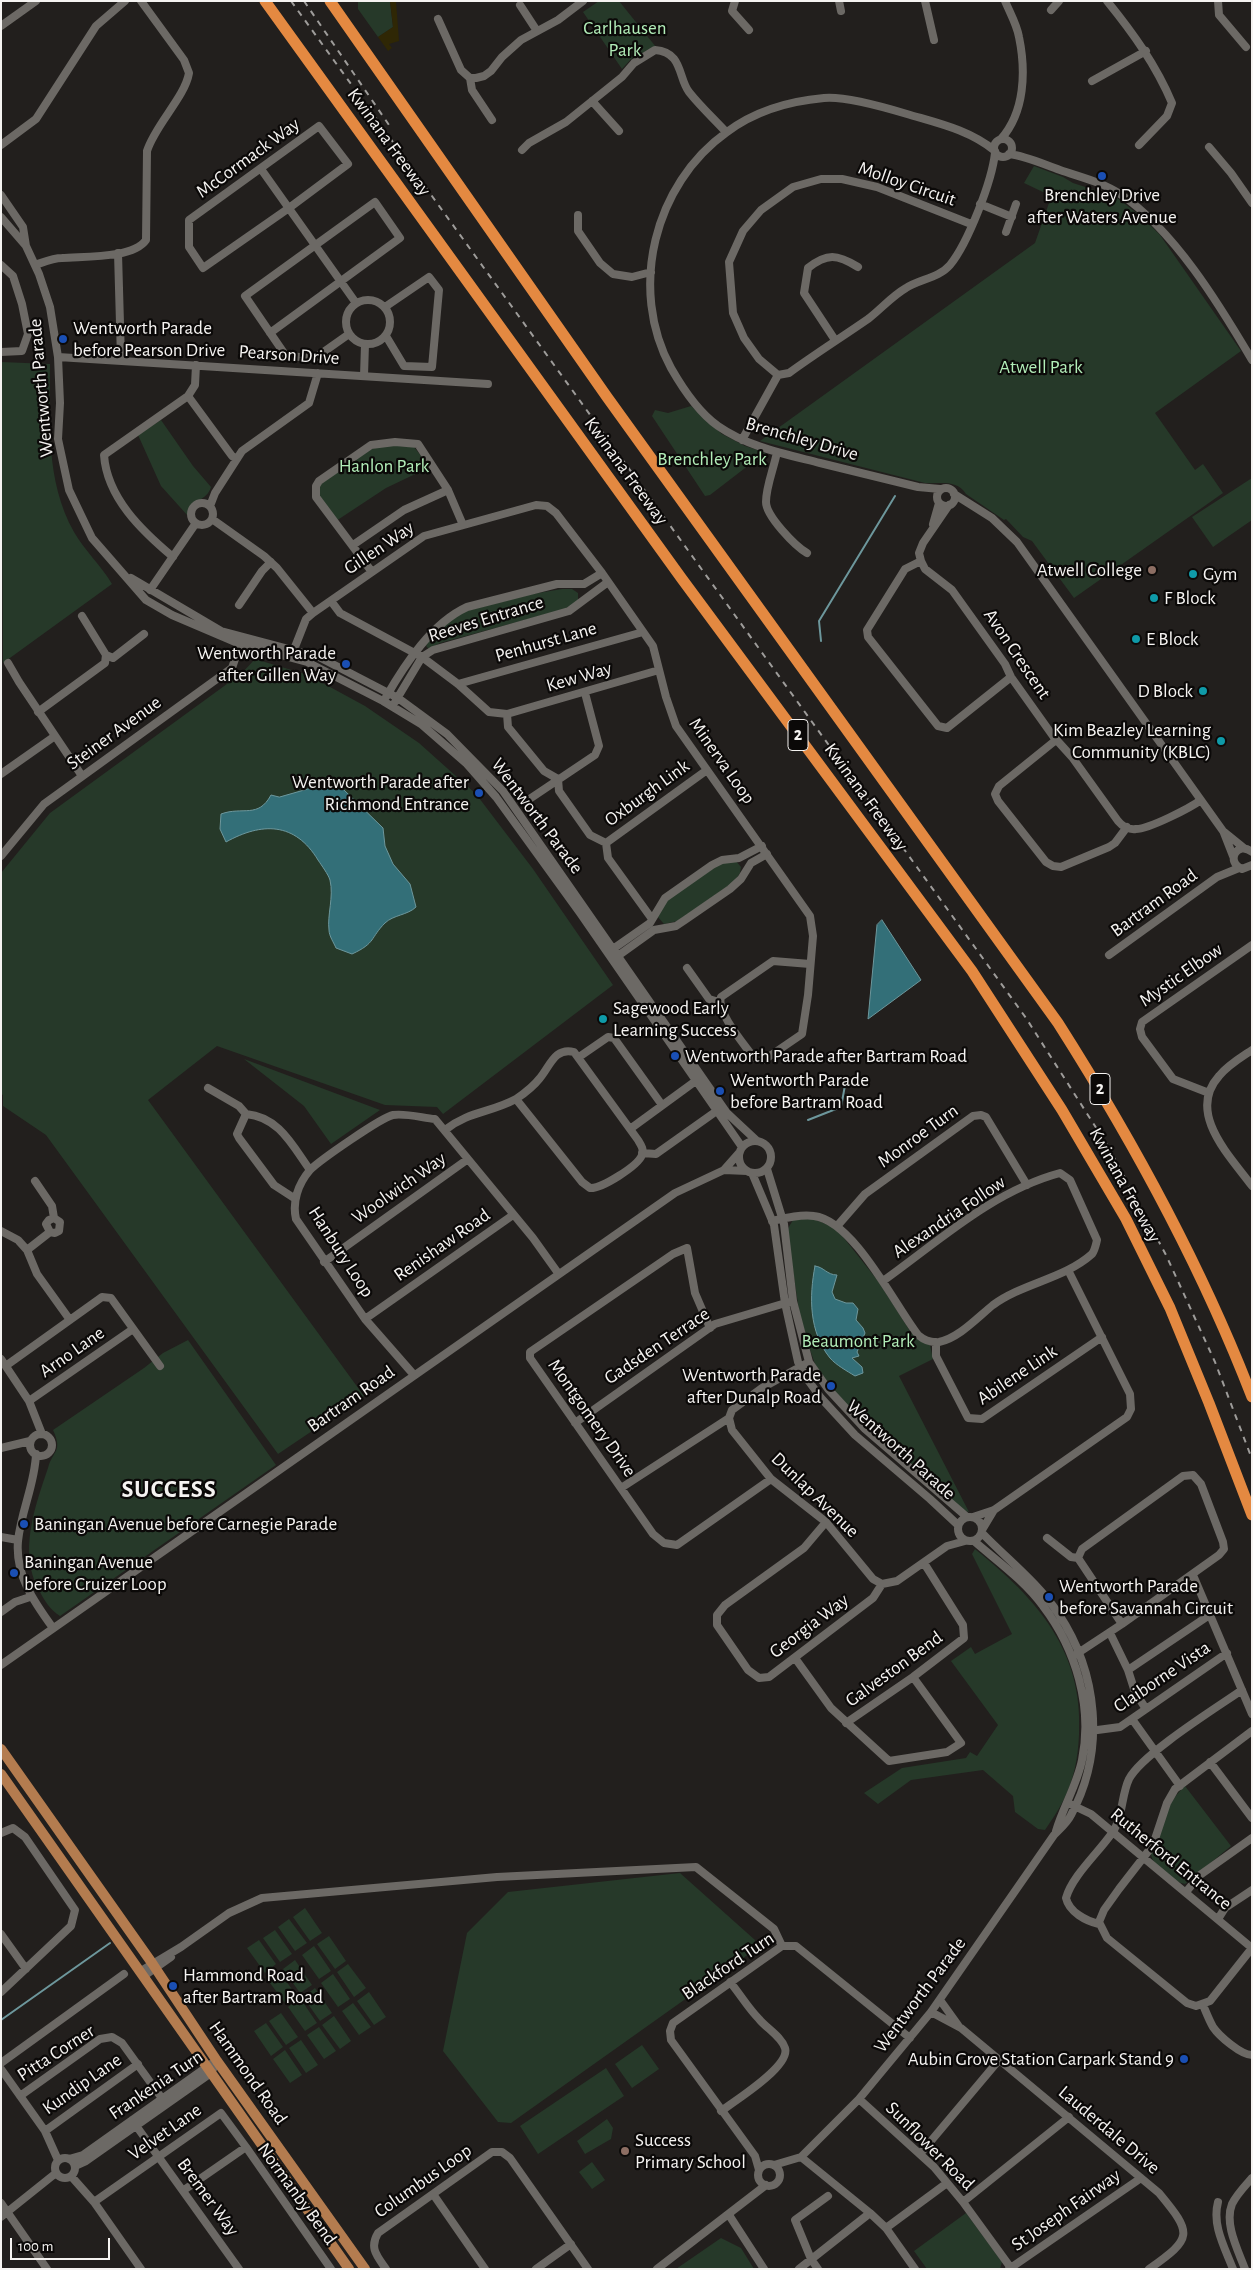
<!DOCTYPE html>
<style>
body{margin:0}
#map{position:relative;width:1253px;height:2270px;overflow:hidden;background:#221f1d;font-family:"Alegreya Sans",sans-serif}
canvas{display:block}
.frame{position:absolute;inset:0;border:2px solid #f5f3f1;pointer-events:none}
.scale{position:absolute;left:10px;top:2238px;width:100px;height:22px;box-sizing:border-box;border:2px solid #f5f3f1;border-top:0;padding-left:6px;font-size:15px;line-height:18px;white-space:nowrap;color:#f5f3f1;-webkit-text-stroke:4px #0b0908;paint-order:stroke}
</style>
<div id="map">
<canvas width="1253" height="2270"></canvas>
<div class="frame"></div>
<div class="scale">100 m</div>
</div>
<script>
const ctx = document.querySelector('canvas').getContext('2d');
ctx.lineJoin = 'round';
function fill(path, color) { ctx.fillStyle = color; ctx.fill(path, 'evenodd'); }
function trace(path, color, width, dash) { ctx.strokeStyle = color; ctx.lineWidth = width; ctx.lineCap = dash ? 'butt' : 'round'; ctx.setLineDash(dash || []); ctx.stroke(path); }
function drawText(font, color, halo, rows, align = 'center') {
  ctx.font = font + ' "Alegreya Sans",sans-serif'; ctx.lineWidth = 4.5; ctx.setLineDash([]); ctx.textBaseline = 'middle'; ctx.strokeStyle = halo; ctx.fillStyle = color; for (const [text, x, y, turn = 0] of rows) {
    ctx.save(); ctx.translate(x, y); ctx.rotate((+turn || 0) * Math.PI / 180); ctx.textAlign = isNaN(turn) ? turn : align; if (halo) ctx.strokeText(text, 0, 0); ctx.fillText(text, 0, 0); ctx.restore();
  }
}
fill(new Path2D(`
 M358 1H390L393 27 378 37 358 9Z
 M599 1H619L656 47 631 59 622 69 583 12Z
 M1034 166 1063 177 1073 183 1116 197 1143 218 1160 235 1241 351 1155 413 1195 470 1203 464 1223 493 1074 598 1032 541 1023 537 1006 519 1004 520 966 494C957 479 940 484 925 483L760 441 1035 243 1049 203 1045 193 1024 183Z
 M1 362 50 364C50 421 45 480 74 532 84 550 101 565 112 584L3 663Z
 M691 406 722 434 745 446 764 452 768 456 749 465 710 495 705 496 652 416 655 410 668 413Z
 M161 420 193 466 211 487C207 501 192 499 188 516L161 486 138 435Z
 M384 445 414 447 430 467 386 488 336 521C328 510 314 498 321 484L369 450Z
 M1252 478V520L1213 547 1192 517Z
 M562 589H572L578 593V601L565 609 440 643 429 649 426 646 432 635 462 612 532 594Z
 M255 659 308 675 365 706 419 743 476 794 533 869 613 985 443 1114 437 1107 385 1105 217 1046 148 1100 364 1396 278 1454 46 1135 3 1106V1095L1 1094V873L50 813 242 673Z
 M736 861 741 867 740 873 734 882 678 921 664 924 657 916 663 903 721 863Z
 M244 1059 380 1110 331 1144 304 1106Z
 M811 1218 836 1228 878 1281 910 1331 918 1339 930 1345 933 1359 899 1376 969 1512 962 1510 892 1450 835 1395 815 1364 801 1324 787 1230 793 1220Z
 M188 1340 276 1465 60 1616C50 1610 44 1600 39 1590 18 1553 35 1506 48 1468 53 1450 63 1452 53 1430L144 1368 163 1353Z
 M975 1549C1037 1599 1084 1651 1079 1735 1078 1758 1074 1780 1063 1801 1058 1811 1051 1821 1045 1830L1038 1829 1015 1812 1013 1796 983 1770 911 1780 878 1804 864 1793 902 1768 966 1758 970 1752 977 1756 998 1725 951 1661 971 1647 975 1654 1012 1634 972 1554Z
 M1185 1786 1231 1846 1185 1884C1172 1881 1153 1867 1151 1854 1157 1831 1167 1802 1185 1786Z
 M680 1873 755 1940 753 1951 511 2123 498 2122 443 2051 467 1933 508 1892Z
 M305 1908 322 1933 310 1941 293 1917Z
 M289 1919 307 1943 295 1951 278 1927Z
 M275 1930 292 1954 280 1962 263 1938Z
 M329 1936 346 1961 335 1969 317 1944Z
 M259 1940 276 1964 265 1973 247 1948Z
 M314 1946 331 1971 319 1979 302 1955Z
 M295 1960 312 1985 300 1993 283 1969Z
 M348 1964 366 1988 354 1997 337 1972Z
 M279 1971 296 1995 285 2003 267 1979Z
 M333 1974 350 1999 338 2007 321 1983Z
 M315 1988 332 2013 320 2021 303 1997Z
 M369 1992 386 2017 374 2025 357 2001Z
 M300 1998 317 2023 305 2031 288 2007Z
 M353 2003 371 2027 359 2035 342 2011Z
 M281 2013 298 2037 286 2045 269 2021Z
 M334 2016 351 2041 340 2049 322 2025Z
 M266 2023 283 2047 271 2056 254 2031Z
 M319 2027 336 2051 324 2059 307 2035Z
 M301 2040 318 2065 306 2073 289 2048Z
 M642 2045 659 2069 632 2088 615 2064Z
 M285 2050 302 2075 290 2083 273 2059Z
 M606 2068 624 2096 538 2154 520 2126Z
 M607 2119 613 2128 611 2139 585 2154 577 2141Z
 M592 2162 605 2180 592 2189 579 2172Z
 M966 2213 1002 2262 1000 2269H927L914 2251Z
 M721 2238 741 2248 754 2269H676Z`), '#263929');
fill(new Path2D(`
 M390 1H396L399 41 389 44 392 48 388 51 378 37 393 27Z`), '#2f2705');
const water = new Path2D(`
 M326 784 343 789 383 828 385 846 393 864 410 884 416 907C408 915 393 915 385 923 370 938 376 943 352 954L336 948C334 943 329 936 329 930 327 915 334 897 330 880 328 874 322 866 318 860 295 822 262 822 226 842L220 829 221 814C243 806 258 819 271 795L279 797Z
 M882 920 921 980 868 1019 877 925Z
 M815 1266C824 1267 827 1275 837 1275L832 1292 835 1299 846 1303H853L858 1309 856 1320 863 1328 865 1333 857 1352 859 1356 852 1358 862 1367 863 1373 855 1376C847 1371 836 1365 830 1358 809 1332 809 1297 815 1266Z`);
fill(water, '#336f78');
trace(water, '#6d979c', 1);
trace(new Path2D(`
 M821 641 819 621 895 496
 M808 1120 841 1107 846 1080
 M1 2020 110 1943`), '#6d979c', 2);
trace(new Path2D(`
 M735 1 732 11 749 30
 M839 1 841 11
 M925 1 934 40
 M1107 1C1133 33 1156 65 1172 103L1167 116 1139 145
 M1218 1 1219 15 1246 47
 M520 5 537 31
 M1051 10 1059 1
 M438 19 461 70 470 78H476L484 76 491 71 502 57 521 40 558 20 583 1
 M1 26 36 1
 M470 78 472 90 492 120
 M1092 81 1146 51
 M592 101 619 131
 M319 126 348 164 289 208 203 268 189 247V220Z
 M1001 139C1025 112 1026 71 1019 37 1017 25 1010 13 1005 1
 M994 148a9 9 0 1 1 18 0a9 9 0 1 1-18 0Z
 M1 145 36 119 96 26 125 1
 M1209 147 1231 173 1252 203
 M522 150 529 143 566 122 622 77 634 63 655 50C683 52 678 78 689 92 700 106 714 119 726 132
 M1009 154C1026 156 1043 164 1060 170 1080 177 1102 182 1120 194 1174 230 1219 304 1252 360
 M261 169 356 303
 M1 195 23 227 26 246
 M980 204 1012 217
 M578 215V231L600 263 613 274 632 277 651 272
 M1 217 26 246 39 274 50 307 58 357 60 403 58 439 69 490 92 538 146 600 172 615 240 644 307 662 383 701 421 724 467 764 496 797 580 913 742 1147
 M971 224 877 187 842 179H821L793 187 761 210 743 231 729 262 733 313 744 338 759 359 778 375 789 373C815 354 842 337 868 319 881 309 892 296 906 288 920 279 939 278 950 265 968 243 992 181 995 153
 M1006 232 1016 204
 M118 253 121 359
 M1 265 13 276 22 304 28 334 22 351 1 352
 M35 265C44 262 53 258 62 258 83 256 133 259 146 240L147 151C155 125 185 97 189 73L184 60 141 1
 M346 322a22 22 0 1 1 44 0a22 22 0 1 1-44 0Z
 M385 307 429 277 439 290 432 367 404 366 386 336
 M270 333 400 238 375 202 245 296 286 356 315 358 349 334
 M835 340 804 293 808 268C827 253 837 254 858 267
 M58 357 488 384
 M364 376 365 344
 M188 396 232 456 237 459
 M742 440 778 375
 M777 452C774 468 766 486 766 502 766 516 795 546 807 553
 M937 497a9 9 0 1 1 18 0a9 9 0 1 1-18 0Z
 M940 489 918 487C886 479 853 471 820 463 785 454 748 447 718 426 698 412 683 389 671 368 628 289 654 184 727 132 755 111 790 101 824 98 844 96 887 108 907 114 937 123 970 130 995 151
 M954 494 992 518 1017 542 1223 831 1244 848
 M191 514a11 11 0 1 1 22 0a11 11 0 1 1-22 0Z
 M949 505 923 543 919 553 921 561 925 569 952 590 1005 664 1011 677 1053 736 1072 757 1118 821C1122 826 1129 830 1136 829 1149 829 1190 808 1201 800
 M210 506 215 493 242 451 309 403 318 373
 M212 519 264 556 277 568 313 613
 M933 524 939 503
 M353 545 404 510 448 490
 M173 557C142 531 107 498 104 455L188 396 195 385 196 365
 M921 561 905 569 867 630 868 637 938 726 947 728 1011 677
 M372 572 316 497V486L319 481 371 445 395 442 418 444 448 490 463 525
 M131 578 221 631 319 657 398 698 447 734 503 791 727 1113 757 1141
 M150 590 196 523
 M331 601 340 613 422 657 458 684 489 712 507 714 508 727 544 771 558 779 559 791 590 835 606 843
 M239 605 262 571 271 562
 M106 655 113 658 144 634
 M291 657 306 619 313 613 424 536 536 505 547 506 556 513 602 573 653 646 666 697 676 726 810 916 813 936 808 995 802 1034 764 1060 754 1058C744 1044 716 1012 721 997L773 961 810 964
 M8 663 19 682 82 776
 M458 684 643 632
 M386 697C405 664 432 623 467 607L557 584H584L602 573
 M395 702 422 657 433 650 569 611 608 582
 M38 712 105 663 106 655 82 616
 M507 714 659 670
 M1056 740 999 786 995 794 998 801 1046 862 1053 866 1061 867 1109 847 1115 843 1127 827
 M1 774 55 736
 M531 798 595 755 599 746 585 693
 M1224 833 1233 856
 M606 843 707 770
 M606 843 608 858 652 919
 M1252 852C1237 840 1225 862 1242 869L1252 865
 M1 856 44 804 232 668 241 641
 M610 951 650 923 665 898 712 865 722 860 739 858 762 846
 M1109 955 1217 877 1239 868
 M615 958 654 930 676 926 685 920 730 889 741 879 751 863 767 854
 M687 968 709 999 719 1002
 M1252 1050C1240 1058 1228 1065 1219 1076 1186 1113 1230 1156 1252 1186
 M579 1057 608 1037 614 1038 662 1105
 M208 1088 239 1106 246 1114C279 1117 292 1145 310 1170
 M1209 1093 1173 1079 1142 1037 1140 1029 1142 1022 1252 945
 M246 1114 237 1134 239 1138 274 1185 294 1198
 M630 1129 697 1080
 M445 1130C469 1111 490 1113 516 1099L582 1182 590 1188C601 1189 638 1166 642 1155 644 1149 641 1145 638 1140L574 1052C555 1047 550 1066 540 1078 533 1087 525 1093 516 1099
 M739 1157a16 16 0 1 1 32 0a16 16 0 1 1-32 0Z
 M642 1153 656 1154 718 1110
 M767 1169 784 1224 793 1301 809 1362 828 1389 865 1429 967 1517
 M724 1170 739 1153
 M752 1173 774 1225 785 1303 798 1362 805 1376 821 1398 855 1435 930 1499 958 1525
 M35 1181 52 1206 54 1218
 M54 1218 60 1222 59 1231 55 1233 50 1232 27 1250 37 1274 70 1320
 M772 1221C785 1218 801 1214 814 1216 854 1221 894 1304 918 1335 924 1340 931 1343 939 1342 959 1338 978 1317 993 1305 1023 1283 1064 1279 1092 1254 1095 1250 1096 1244 1097 1240L1070 1180 1060 1173C993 1191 939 1241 883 1281
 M838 1225 865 1194 973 1116 981 1115 986 1117 1027 1185
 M1 1231 18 1240 27 1250
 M50 1232 46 1224 49 1220 54 1218
 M324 1262 468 1159
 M365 1319 513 1215
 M710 1328 695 1293 687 1248 673 1254 530 1352V1358L653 1534 664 1543 677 1545 771 1479
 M936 1342V1356L968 1418 982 1419 1102 1337
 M1 1359 29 1401 42 1434
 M809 1362 762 1388 732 1410 729 1418 732 1430 771 1479 826 1522 873 1579 882 1584 897 1581 947 1546 965 1541
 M7 1365 102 1297 111 1298 160 1366
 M414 1375 365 1319 296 1219C292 1202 298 1184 310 1170 320 1160 382 1117 393 1115 406 1113 423 1118 435 1119L533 1238 558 1273
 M29 1401 133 1329
 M575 1423 715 1324 789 1302
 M30 1445a11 11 0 1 1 22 0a11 11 0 1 1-22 0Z
 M1 1448 30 1441
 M36 1454C35 1484 21 1511 18 1541 15 1575 34 1602 53 1628
 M621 1488 729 1418
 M958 1529a12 12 0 1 1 24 0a12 12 0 1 1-24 0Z
 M973 1517 994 1510 1127 1417 1131 1409 1130 1394 1068 1270
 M826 1522 804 1548 725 1605 717 1615V1625L748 1670 759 1678 769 1677 873 1598 882 1584
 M982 1530 994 1510
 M1 1537 18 1540
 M1047 1538 1071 1557 1078 1558 1122 1624 1075 1655
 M974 1541C997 1561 1025 1581 1043 1606 1076 1649 1093 1707 1082 1760 1077 1785 1063 1807 1056 1831
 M1078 1558 1082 1549 1183 1476 1193 1475 1201 1484 1223 1542 1224 1549 1219 1555 1122 1624
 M1193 1575 1252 1714
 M1 1612 15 1602 30 1597
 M1110 1633 1128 1670 1135 1692 1146 1709
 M795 1658 831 1708 889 1761 947 1752 961 1743 913 1677
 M1 1665 675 1193 724 1170 747 1171
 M1128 1670 1211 1614
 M1132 1719 1180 1786
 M846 1723 913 1677 964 1638 963 1625 924 1563
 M1090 1731 1120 1727 1227 1653
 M1252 1731 1175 1789 1167 1803 1155 1839 1150 1849 1119 1889 1104 1910 1099 1922 1107 1938 1187 2003 1196 2006 1210 2001 1252 1948
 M1210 1762 1252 1818
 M1070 1804 1091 1814 1252 1948
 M1 1833 13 1828 25 1837 75 1910 71 1926 1 1992
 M1186 1892 1200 1875 1252 1838
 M1218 1919 1225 1908 1252 1890
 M1099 1924C1086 1921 1069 1912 1066 1898 1072 1876 1099 1852 1112 1833 1123 1818 1121 1796 1129 1779 1142 1754 1216 1708 1242 1690
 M1 1934 26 1969
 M141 1971 181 1947 229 1913 262 1898 497 1877 696 1867 774 1929 782 1946
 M144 1976 171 1957
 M940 2000 958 2025
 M1203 2005C1206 2012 1209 2020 1213 2027 1219 2036 1241 2055 1252 2055
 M931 2012 961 2028 1159 2193C1193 2234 1193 2238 1149 2269
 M1 2063 124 1974
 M1 2069 45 2131 58 2160
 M20 2096 100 2039 112 2037 122 2043 166 2104
 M859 2099 934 2167 963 2202 1011 2268
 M721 2111C735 2101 791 2066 785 2048 781 2036 766 2028 759 2019 748 2008 740 1994 730 1982
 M132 2120 239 2269
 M45 2131 138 2064
 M920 2154 999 2060
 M801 2157 870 2213 886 2228 915 2269
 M55 2168a10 10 0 1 1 20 0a10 10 0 1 1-20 0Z
 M69 2159 83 2155 211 2064
 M758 2175a11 11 0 1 1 22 0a11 11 0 1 1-22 0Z
 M774 2165 801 2157 859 2099 931 2012 1054 1835C1060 1829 1068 1822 1071 1815 1106 1750 1098 1673 1058 1613 1038 1583 1007 1559 982 1533
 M75 2166 86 2161 211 2073 217 2061
 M759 2170 755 2156 671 2040 670 2031 673 2023 782 1946H796L910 2038
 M71 2176 94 2202 141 2269
 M184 2190 246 2147 331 2269
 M433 2194 485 2269
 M94 2202 221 2113 246 2147
 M963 2202 1069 2117
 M1218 2202C1212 2225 1224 2246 1233 2269
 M1 2203 47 2269
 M729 2215 764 2269
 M1 2217 56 2173
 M886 2228 947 2183
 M386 2269C377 2256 369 2248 378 2233L492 2152H502L510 2158 588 2269
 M536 2269 571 2244
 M657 2269 766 2185
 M799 2269 870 2213
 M818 2269 811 2259 795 2220 828 2196
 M1009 2269 1141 2178
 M1245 2269C1238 2250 1224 2224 1232 2204 1237 2194 1245 2186 1252 2178`), '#6c6965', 8);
trace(new Path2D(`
 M1 1749 152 1963 217 2061 365 2269
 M1 1774 349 2269`), '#b47c4f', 10);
trace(new Path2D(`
 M265 1 682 579 972 971 1062 1110 1126 1219 1170 1308 1209 1403 1252 1515
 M330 1 607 397 1058 1023C1133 1141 1201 1265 1252 1397`), '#e48941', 11);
trace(new Path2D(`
 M291 1 1026 1018 1109 1148 1166 1255 1215 1362 1252 1459
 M304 1 389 125`), '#9e9c9a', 2, [6, 6]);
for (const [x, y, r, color] of [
 [1102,176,5,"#1a4fb4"],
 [63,339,5,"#1a4fb4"],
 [1152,570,5,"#8d6e63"],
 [1193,574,5,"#0f9aa8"],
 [1154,598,5,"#0f9aa8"],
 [1136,639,5,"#0f9aa8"],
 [346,664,5,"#1a4fb4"],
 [1203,691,5,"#0f9aa8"],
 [1221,741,5,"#0f9aa8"],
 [479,793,5,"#1a4fb4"],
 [603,1019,5,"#0f9aa8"],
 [675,1056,5,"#1a4fb4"],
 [720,1091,5,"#1a4fb4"],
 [831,1386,5,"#1a4fb4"],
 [24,1524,5,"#1a4fb4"],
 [14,1573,5,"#1a4fb4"],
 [1049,1597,5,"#1a4fb4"],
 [173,1986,5,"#1a4fb4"],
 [1184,2059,5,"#1a4fb4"],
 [625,2151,5,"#8d6e63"]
]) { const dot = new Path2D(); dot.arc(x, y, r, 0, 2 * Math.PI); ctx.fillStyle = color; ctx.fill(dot); trace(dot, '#0b0908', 2); }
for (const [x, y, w] of [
 [798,735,20],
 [1100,1089,20]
]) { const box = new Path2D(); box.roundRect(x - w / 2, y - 15.5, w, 31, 4); ctx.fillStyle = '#0b0908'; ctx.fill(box); trace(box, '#f5f3f1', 1); }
drawText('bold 18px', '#f5f3f1', null, [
 ["2",798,735],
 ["2",1100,1089]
]);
drawText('19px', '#b2edb8', '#0b0908', [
 ["Carlhausen",625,28],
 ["Park",625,50],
 ["Atwell Park",1041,367],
 ["Brenchley Park",712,459],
 ["Hanlon Park",384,466],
 ["Beaumont Park",858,1341]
]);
drawText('19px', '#f5f3f1', '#0b0908', [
 ["Kwinana Freeway",389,142,54],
 ["McCormack Way",248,158,-36],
 ["Molloy Circuit",907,184,19],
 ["Pearson Drive",289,355,4],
 ["Wentworth Parade",41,388,-95],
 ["Brenchley Drive",802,439,16],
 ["Kwinana Freeway",626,471,54],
 ["Gillen Way",379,548,-34],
 ["Reeves Entrance",486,619,-17],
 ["Penhurst Lane",546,642,-16],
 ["Avon Crescent",1017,654,56],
 ["Kew Way",579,677,-16],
 ["Steiner Avenue",114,733,-36],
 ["Minerva Loop",722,761,55],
 ["Oxburgh Link",647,793,-36],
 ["Kwinana Freeway",866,797,54],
 ["Wentworth Parade",537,816,53],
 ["Bartram Road",1154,903,-36],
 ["Mystic Elbow",1181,975,-35],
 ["Monroe Turn",918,1136,-36],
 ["Kwinana Freeway",1125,1185,61],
 ["Woolwich Way",399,1188,-35],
 ["Alexandria Follow",949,1217,-34],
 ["Renishaw Road",442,1245,-35],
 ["Hanbury Loop",341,1252,57],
 ["Gadsden Terrace",657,1346,-34],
 ["Arno Lane",72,1352,-35],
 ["Abilene Link",1017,1375,-34],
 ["Bartram Road",351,1399,-35],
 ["Montgomery Drive",592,1418,55],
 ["Wentworth Parade",901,1450,42],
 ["Dunlap Avenue",815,1495,44],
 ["Georgia Way",809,1626,-37],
 ["Galveston Bend",894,1669,-36],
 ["Claiborne Vista",1162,1677,-34],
 ["Rutherford Entrance",1171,1859,39],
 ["Blackford Turn",728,1966,-34],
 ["Wentworth Parade",920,1995,-53],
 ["Pitta Corner",56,2053,-33],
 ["Hammond Road",248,2073,55],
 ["Kundip Lane",82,2084,-35],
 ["Frankenia Turn",156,2085,-34],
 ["Lauderdale Drive",1109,2130,40],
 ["Velvet Lane",165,2132,-35],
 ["Sunflower Road",930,2146,45],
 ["Columbus Loop",423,2181,-35],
 ["Normanby Bend",297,2194,54],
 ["Bremer Way",208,2197,54],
 ["St Joseph Fairway",1066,2210,-35]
]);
drawText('19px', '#f5f3f1', '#0b0908', [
 ["Brenchley Drive",1102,195,"center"],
 ["after Waters Avenue",1102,217,"center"],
 ["Wentworth Parade",73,328],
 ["before Pearson Drive",73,350],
 ["Atwell College",1142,570,"right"],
 ["Gym",1203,574],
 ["F Block",1164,598],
 ["E Block",1146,639],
 ["Wentworth Parade",336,653,"right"],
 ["after Gillen Way",336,675,"right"],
 ["D Block",1193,691,"right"],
 ["Kim Beazley Learning",1211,730,"right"],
 ["Community (KBLC)",1211,752,"right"],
 ["Wentworth Parade after",469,782,"right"],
 ["Richmond Entrance",469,804,"right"],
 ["Sagewood Early",613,1008],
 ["Learning Success",613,1030],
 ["Wentworth Parade after Bartram Road",685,1056],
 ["Wentworth Parade",730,1080],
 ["before Bartram Road",730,1102],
 ["Wentworth Parade",821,1375,"right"],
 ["after Dunalp Road",821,1397,"right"],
 ["Baningan Avenue before Carnegie Parade",34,1524],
 ["Baningan Avenue",24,1562],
 ["before Cruizer Loop",24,1584],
 ["Wentworth Parade",1059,1586],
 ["before Savannah Circuit",1059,1608],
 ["Hammond Road",183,1975],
 ["after Bartram Road",183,1997],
 ["Aubin Grove Station Carpark Stand 9",1174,2059,"right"],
 ["Success",635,2140],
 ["Primary School",635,2162]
], 'left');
ctx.letterSpacing = '1px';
drawText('bold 24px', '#f5f3f1', '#0b0908', [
 ["SUCCESS",169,1490]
]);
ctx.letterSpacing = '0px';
</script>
